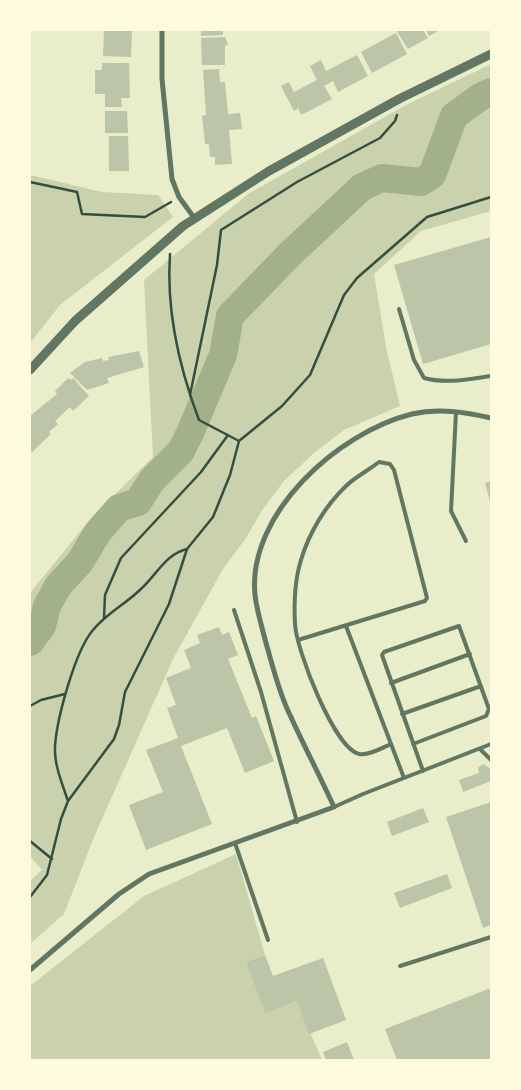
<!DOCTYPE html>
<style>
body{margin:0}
#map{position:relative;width:521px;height:1090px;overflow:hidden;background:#e9edc9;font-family:Raleway,sans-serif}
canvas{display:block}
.frame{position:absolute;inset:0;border:31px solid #fefae0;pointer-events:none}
</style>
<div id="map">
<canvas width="521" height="1090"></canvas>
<div class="frame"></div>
</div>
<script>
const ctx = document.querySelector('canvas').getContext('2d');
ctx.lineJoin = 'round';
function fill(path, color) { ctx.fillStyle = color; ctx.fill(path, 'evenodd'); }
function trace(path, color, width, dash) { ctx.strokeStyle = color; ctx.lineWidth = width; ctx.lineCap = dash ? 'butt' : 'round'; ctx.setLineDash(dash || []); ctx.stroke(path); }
fill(new Path2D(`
 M491 64V211L421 231 374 274 386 347 400 406 344 430 314 453 284 481 263 509 246 538 223 569 173 659 94 837 64 914 30 944V881L42 870 30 856V593L92 517 153 457 144 280 248 194 406 105Z
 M30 175 102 192 158 195 173 217 60 305 30 343Z
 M236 854 265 955 246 962 265 1012 297 1001 322 1060H30V986L144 896Z`), '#cad2ad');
trace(new Path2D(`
 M30 642 42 626 47 606 58 586 80 562 98 532 119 508 138 502 152 480 181 451 190 433 223 355 230 316 290 254 362 187 382 178 421 182 432 175 454 116 480 97 491 92`), '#a3b18a', 28);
fill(new Path2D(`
 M104 30H132L131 57 103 56Z
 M201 30H223V35L201 36Z
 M396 30H423L428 38 408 49Z
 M426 30H440L429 36Z
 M396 33 407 54 372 73 361 52Z
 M225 37 228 44 225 46V65H202L201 38Z
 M357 55 368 76 338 92 333 81 324 86 332 99 301 115 298 108 294 111 281 86 289 82 294 92 317 80 310 66 321 60 326 71Z
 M102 63H129L130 98H121L122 107H105V94H95V70H102Z
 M219 69 220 82H225L228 114 240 113 242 129 229 130 232 164 215 165V157H210L209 144H205L202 116 206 115 203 70Z
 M105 111H127L128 133H105Z
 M109 136H128L129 171H109Z
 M491 237V344L423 364 394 265Z
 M139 351 144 367 107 378 109 383 87 390 70 373 85 362 102 358 103 361 109 360 108 357Z
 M68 378 71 380 73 378 89 396 73 411 70 407 55 421 58 424 49 432 51 434 30 454V416L57 394 55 391Z
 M491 481V501H490L485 483Z
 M219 627 222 635 229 632 238 655 228 659 252 718 256 716 274 761 245 773 227 728 181 746 212 824 146 850 129 805 163 792 146 750 178 738 167 708 176 705 166 678 191 668 184 650 200 643 197 635Z
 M483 764 491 769V781L463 792 459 780 479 773 478 768Z
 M491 802V925L483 928 446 817Z
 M423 808 429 822 392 836 387 822Z
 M447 874 452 888 400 908 394 893Z
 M265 955 273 976 323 958 346 1020 309 1034 297 1001 265 1013 246 962Z
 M491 988V1060H397L385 1029Z
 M347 1042 354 1060H326L323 1052Z`), '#bcc5a7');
trace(new Path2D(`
 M30 182 77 192 82 214 145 217 171 202
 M170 254C166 311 179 367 199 420L239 441
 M190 395 217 265 221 230 297 182 380 138 395 121 397 115
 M104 618 105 595 121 558 201 472 228 435
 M30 706 41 700 65 694
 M68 801C62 783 54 765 55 746 57 718 75 651 93 630 107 613 126 604 142 588 157 574 166 554 187 549
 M30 841 52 859
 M30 897 47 875 61 819 68 801 114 739 119 725 125 692 169 604 187 549 213 517 230 475 239 441 282 406 310 375 344 295 357 278 427 217 491 197`), '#344e41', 2.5);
trace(new Path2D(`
 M399 309 414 360 424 378C446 384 469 379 491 376
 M456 412 451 511 466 541
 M234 610 261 692 297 822
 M346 626 404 778
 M298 640 425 601 427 598 394 470 390 464 379 462C369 470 355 477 346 486 325 506 309 533 301 560 295 579 294 605 295 624 296 649 334 748 359 754 368 756 382 748 391 744
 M391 683 470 654
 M402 714 481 686
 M413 744 486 716 489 709 459 626 384 652 382 655 423 771
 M481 750 491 760
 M334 807 363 794 491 744
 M235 843 268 940
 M400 966 491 937`), '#617663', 4);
trace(new Path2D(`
 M162 30V79L172 179 179 197 195 219
 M30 970 119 894 149 874 334 807C320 776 304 746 290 715 279 693 273 667 266 643 262 627 257 612 255 595 247 513 339 432 412 414 439 408 465 412 491 418`), '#617663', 5);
trace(new Path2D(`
 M30 370 75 321 183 226 269 171 399 99 491 54`), '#617663', 9);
</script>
